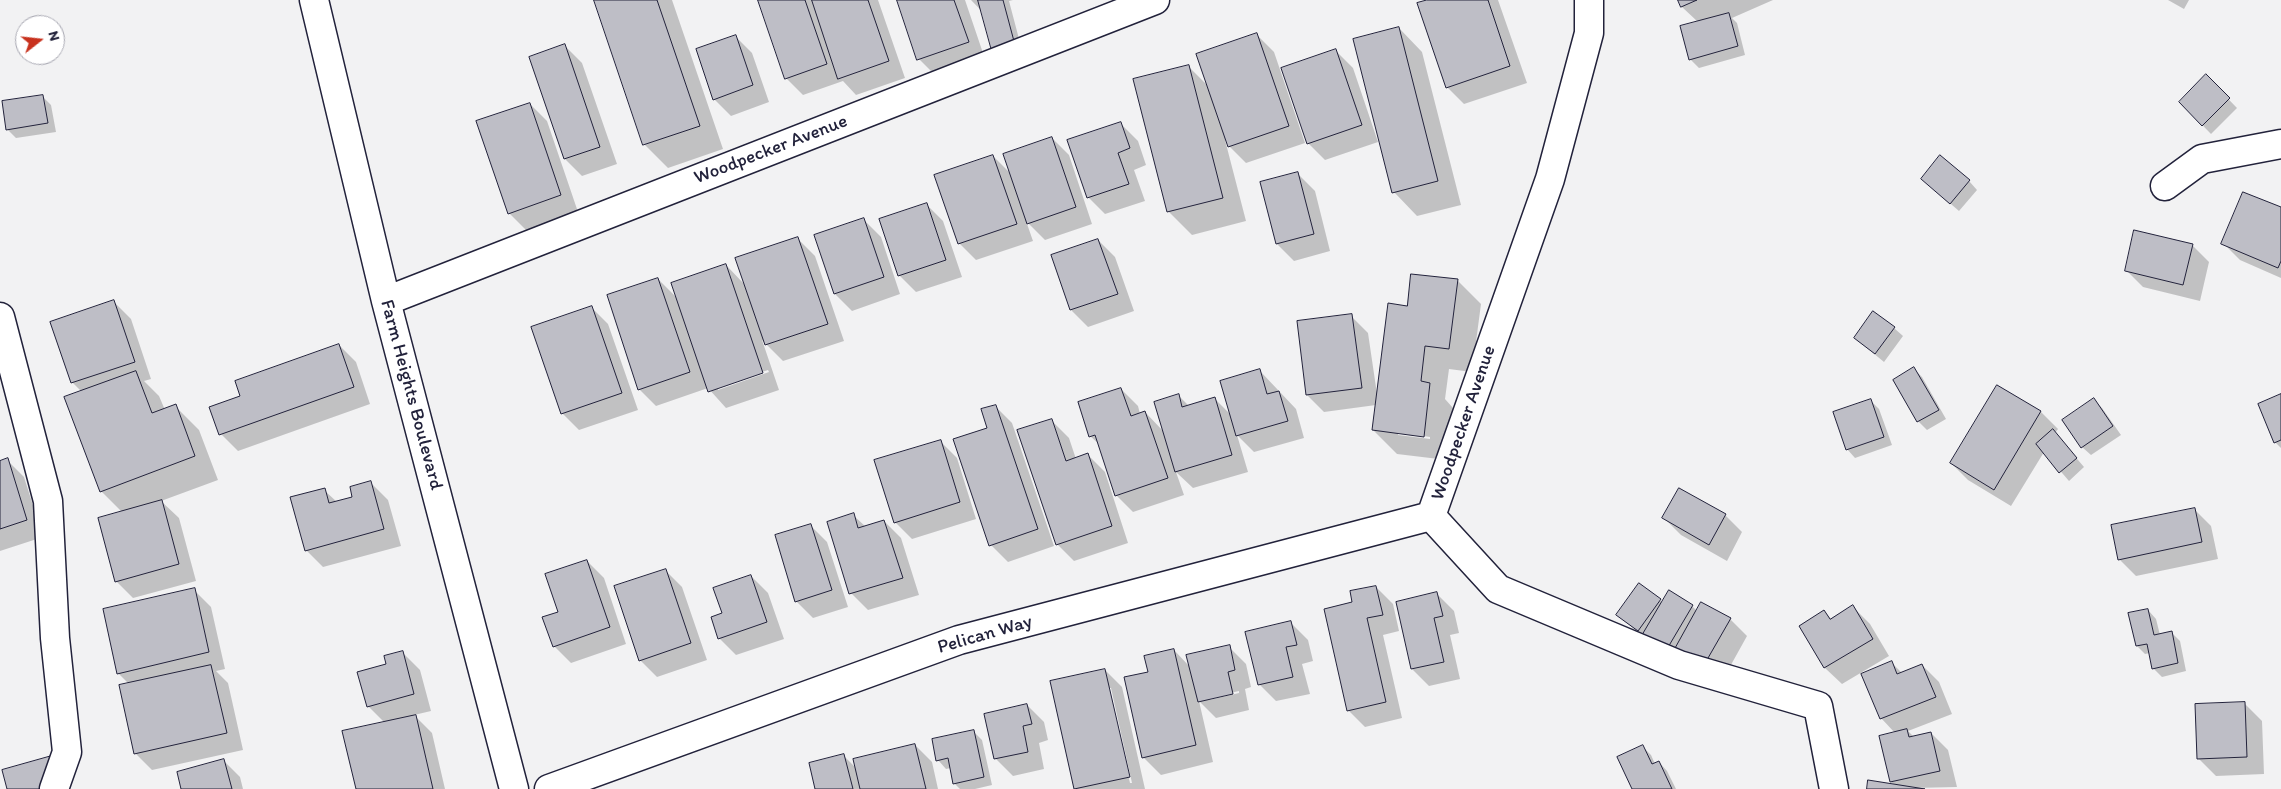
<!DOCTYPE html>
<style>
body{margin:0}
#map{position:relative;width:2281px;height:789px;overflow:hidden;background:#f2f2f3;font-family:Itim,sans-serif}
canvas{display:block}
.north{position:absolute;left:15px;top:15px;width:50px;height:50px;box-sizing:border-box;background:#fff;border:1px solid #a7a7b1;border-radius:50%;rotate:74deg;font-size:14px;font-weight:700;line-height:20px;text-align:center;color:#22223b}
.north::after{content:'';display:block;margin:auto;width:18px;height:22px;background:#c8321e;clip-path:polygon(50% 0,100% 100%,50% 72%,0 100%)}
</style>
<div id="map">
<canvas width="2281" height="789"></canvas>
<div class="north">N</div>
</div>
<script>
const ctx = document.querySelector('canvas').getContext('2d');
ctx.lineJoin = 'round';
function fill(path, color) { ctx.fillStyle = color; ctx.fill(path, 'evenodd'); }
function trace(path, color, width, dash) { ctx.strokeStyle = color; ctx.lineWidth = width; ctx.lineCap = dash ? 'butt' : 'round'; ctx.setLineDash(dash || []); ctx.stroke(path); }
function drawText(font, color, halo, rows, align = 'center') {
  ctx.font = font + ' Itim,sans-serif'; ctx.lineWidth = 4; ctx.setLineDash([]); ctx.textBaseline = 'middle'; ctx.strokeStyle = halo; ctx.fillStyle = color; for (const [text, x, y, turn = 0] of rows) {
    ctx.save(); ctx.translate(x, y); ctx.rotate((+turn || 0) * Math.PI / 180); ctx.textAlign = isNaN(turn) ? turn : align; if (halo) ctx.strokeText(text, 0, 0); ctx.fillText(text, 0, 0); ctx.restore();
  }
}
fill(new Path2D(`
 M595 0H672L723 149 668 168 644 144Z
 M759 0H878L905 78 856 95 843 81 803 95 786 78Z
 M898 0H965L985 59 936 76 919 59Z
 M971 0H1013L1009 1 1023 54Z
 M1430 0H1498L1527 83 1464 104 1447 87Z
 M1679 0H1773L1732 18 1737 23 1745 55 1699 68 1690 59 1698 22 1682 7Z
 M2168 0H2189L2184 9Z
 M1399 28 1422 52 1461 205 1417 216 1394 192Z
 M1257 35 1274 52 1305 143 1246 163 1229 146 1227 140H1225L1246 221 1192 235 1168 211 1188 66 1208 86Z
 M735 36 752 53 769 102 731 116 714 99Z
 M565 46 582 63 617 164 582 176 565 159 531 57Z
 M1336 51 1353 68 1378 142 1325 160 1308 143Z
 M2206 76 2237 108 2211 134 2180 102Z
 M42 96 51 105 56 132 16 138 7 129Z
 M530 104 547 121 578 212 526 230 509 213Z
 M1121 124 1138 141 1146 165 1134 170 1145 201 1105 214 1088 197Z
 M1052 138 1069 155 1092 224 1045 240 1026 221 1033 241 976 260 959 243 993 156 1012 175Z
 M1298 174 1315 191 1330 251 1294 261 1277 244Z
 M1922 179 1969 181 1977 190 1959 211Z
 M926 204 943 221 962 277 916 292 899 275Z
 M2281 209V278L2240 260 2223 243Z
 M864 220 881 237 900 294 852 311 835 294Z
 M798 239 815 256 844 341 783 361 762 340 779 390 726 408 708 388 656 406 639 389 658 279 678 299 726 265 746 286ZM768 370 769 372 718 390V387Z
 M1098 240 1115 257 1134 311 1088 327 1071 310 1053 256Z
 M2192 245 2209 262 2200 301 2143 287 2126 270Z
 M1457 280 1481 304 1472 372 1449 369 1445 399 1453 408 1447 460 1397 454 1373 430 1376 405 1324 412 1307 395 1351 316 1368 333 1377 394ZM1398 432 1430 437V439L1398 435Z
 M114 302 131 319 151 379 144 381 159 396 165 410 175 406 199 430 218 480 161 501 179 518 196 581 133 598 116 581 122 512 101 491 82 392 72 382Z
 M591 307 608 324 638 410 579 430 562 413Z
 M1894 328 1903 336 1884 362 1855 338Z
 M339 345 356 362 370 404 238 451 221 434 242 396Z
 M1914 369 1922 377 1946 419 1927 430 1918 421Z
 M1260 371 1296 409 1304 438 1254 452 1237 435 1248 472 1193 488 1176 472 1184 495 1133 512 1116 495 1100 445 1090 436 1121 389 1138 406 1140 414 1145 412 1164 432 1178 395 1189 406 1214 398 1232 416Z
 M1998 386 2041 412 2058 429 2055 433 2084 467 2069 481 2044 452 2011 506 1968 480 1951 463Z
 M2281 395V448L2275 442Z
 M2094 400 2102 408 2121 435 2091 455 2082 447Z
 M1871 401 1879 409 1892 445 1855 458 1847 449Z
 M995 406 1012 423 1054 546 1008 562 991 545Z
 M1052 421 1069 438 1076 459 1088 455 1105 472 1128 543 1074 561 1057 544Z
 M940 441 957 458 976 519 912 539 895 522Z
 M7 460 24 477 43 537 0 551V462Z
 M371 483 388 500 401 546 323 567 306 550 324 490 337 502 353 498Z
 M1679 489 1725 515 1742 532 1727 561 1681 535 1664 518Z
 M2194 509 2211 526 2218 559 2136 576 2119 559Z
 M853 515 866 527 884 521 901 538 919 595 868 610 851 593Z
 M810 525 827 542 848 607 813 618 796 601Z
 M587 561 604 578 626 644 571 663 554 646Z
 M665 570 682 587 707 660 657 677 640 660Z
 M751 576 768 593 784 639 736 655 719 638 723 614Z
 M1639 585 1663 603 1692 606 1697 611 1730 619 1747 636 1722 681 1647 639 1617 615Z
 M1376 587 1393 604 1399 631 1383 635 1402 718 1365 727 1348 710 1354 603Z
 M194 590 211 607 225 669 216 671 228 683 243 750 152 770 135 753 129 684 118 673Z
 M1437 594 1454 611 1459 633 1450 635 1460 679 1429 686 1412 669 1397 603Z
 M1853 607 1870 624 1889 656 1842 684 1825 668 1800 626 1824 611 1832 620Z
 M2148 610 2156 619 2160 635 2171 632 2180 641 2186 671 2162 677 2153 668 2150 653 2145 654 2137 646Z
 M1291 623 1308 640 1313 661 1302 664 1310 694 1276 701 1259 684Z
 M1229 647 1246 664 1251 687 1245 689 1249 710 1216 718 1199 701 1213 762 1161 775 1144 758 1149 673 1174 650 1190 667ZM1239 691V693L1209 700V698Z
 M403 653 420 670 431 711 414 715 432 733 445 789H357L385 723 368 706 388 665Z
 M1892 663 1902 673 1922 665 1939 682 1952 714 1908 731 1914 737 1931 733 1948 750 1957 787 1868 789 1894 785 1891 782 1880 737 1895 733 1881 718Z
 M1105 670 1122 687 1145 789H1076L1052 682ZM1108 688H1111L1132 783H1130Z
 M2244 703 2262 721 2264 774 2216 776 2199 759Z
 M1027 705 1044 722 1048 740 1039 743 1044 769 1013 776 996 759 986 715Z
 M973 731 982 740 992 785 975 789H960L954 783 951 768 946 769 938 760Z
 M915 745 932 762 938 789H817L843 755 856 768Z
 M1642 746 1651 755 1655 764 1659 762 1667 771 1676 789H1634Z
 M223 760 240 777 243 789H183Z`), '#0003');
const building = new Path2D(`
 M594 0H657L700 126 643 145Z
 M758 0H805L827 64 785 79Z
 M812 0H868L889 61 838 79Z
 M897 0H954L969 42 917 60Z
 M978 0H1003L1015 45 992 51Z
 M1427 0H1488L1510 66 1446 88 1417 3Z
 M1678 0H1697L1681 7Z
 M1729 13 1738 46 1689 60 1680 26Z
 M1399 27 1438 181 1392 193 1353 39Z
 M1257 33 1289 126 1228 147 1196 54Z
 M736 35 753 85 713 100 696 49Z
 M565 44 600 147 564 159 529 57Z
 M1336 49 1362 125 1307 144 1281 68Z
 M1189 65 1223 198 1167 212 1133 79Z
 M2206 74 2230 98 2202 126 2179 102Z
 M43 95 48 123 6 130 2 101Z
 M530 103 561 195 508 214 476 121Z
 M1121 122 1130 148 1118 153 1129 184 1087 198 1067 140Z
 M1052 137 1076 207 1027 224 1003 154Z
 M993 155 1017 224 958 244 934 175Z
 M1940 155 1970 180 1950 204 1921 179Z
 M1298 172 1314 234 1276 244 1260 182Z
 M2243 192 2281 207V261L2278 268 2221 244Z
 M927 203 946 260 898 276 879 219Z
 M864 218 884 277 834 294 814 235Z
 M2134 230 2193 244 2183 285 2125 271Z
 M798 237 828 324 765 345 735 258Z
 M1098 239 1118 294 1070 310 1051 255Z
 M726 264 763 373 708 392 671 283Z
 M1411 274 1458 279 1449 349 1425 346 1421 381 1430 383 1424 437 1372 430 1388 303 1407 306Z
 M658 278 690 372 638 390 607 295Z
 M114 300 135 362 71 383 50 322Z
 M592 306 622 393 561 414 531 327Z
 M1873 311 1895 327 1875 354 1854 338Z
 M1352 314 1362 388 1306 395 1297 321Z
 M339 344 354 387 219 435 209 407 240 396 235 381Z
 M1914 367 1939 410 1917 422 1893 380Z
 M1260 369 1267 394 1279 391 1288 421 1236 436 1220 381Z
 M136 371 152 413 176 404 195 456 100 492 64 397Z
 M1997 385 2041 411 1994 490 1950 463Z
 M1121 388 1131 416 1145 411 1168 478 1115 496 1095 435 1089 437 1078 402Z
 M1179 394 1182 407 1215 397 1232 455 1175 472 1154 402Z
 M2281 394V440L2274 443 2258 404Z
 M2094 398 2113 426 2081 448 2062 420Z
 M1871 399 1884 437 1846 450 1833 412Z
 M996 405 1038 529 989 546 953 439 987 428 981 409Z
 M1052 419 1066 461 1088 453 1112 526 1056 545 1017 430Z
 M2053 429 2077 458 2059 473 2036 444Z
 M941 440 960 502 894 523 874 460Z
 M8 458 27 520 0 529V461Z
 M371 481 384 529 305 551 290 497 325 488 329 503 352 497 350 487Z
 M1679 488 1726 514 1709 545 1662 518Z
 M162 500 179 564 115 582 98 518Z
 M2195 508 2202 542 2118 560 2111 525Z
 M854 513 858 528 884 520 903 578 849 594 827 522Z
 M811 524 832 590 795 602 775 535Z
 M587 560 610 627 553 647 542 617 558 612 545 574Z
 M666 569 691 643 639 661 614 586Z
 M751 575 767 622 718 639 711 617 722 613 713 588Z
 M1639 583 1661 599 1638 631 1616 615Z
 M1376 586 1383 615 1367 618 1386 702 1347 711 1324 609 1352 602 1350 591Z
 M195 588 209 652 117 674 103 609Z
 M1669 590 1693 605 1667 649 1643 634Z
 M1437 592 1443 616 1434 618 1444 662 1411 669 1396 602Z
 M1701 602 1731 618 1704 665 1675 649Z
 M1853 605 1873 639 1824 668 1799 626 1824 610 1830 619Z
 M2148 609 2154 635 2172 631 2178 663 2152 669 2147 644 2136 646 2128 613Z
 M1291 621 1297 645 1286 647 1293 677 1258 685 1245 632Z
 M1230 645 1235 670 1228 672 1233 694 1198 702 1186 655Z
 M1174 649 1196 745 1142 758 1124 677 1148 672 1144 656Z
 M403 651 414 694 367 707 357 672 386 664 384 656Z
 M1892 661 1897 674 1922 664 1936 697 1880 719 1861 674Z
 M211 665 227 733 134 754 119 685Z
 M1105 669 1130 777 1074 789 1050 681Z
 M2245 702 2247 757 2197 759 2195 704Z
 M1027 704 1032 724 1023 726 1028 752 994 759 984 714Z
 M416 715 433 789H356L342 731Z
 M1907 729 1909 737 1931 732 1940 771 1890 782 1879 736Z
 M974 730 984 777 953 784 948 758 936 761 932 739Z
 M915 744 926 789H860L853 759Z
 M1643 745 1652 764 1659 761 1672 789H1632L1617 757Z
 M844 754 853 789H815L809 763Z
 M55 755 42 789H7L2 770Z
 M224 759 232 789H181L177 772Z
 M1868 780 1925 789H1867Z`);
fill(building, '#bebec6');
trace(building, '#22223b', 1);
const street = new Path2D(`
 M314 0 386 301 514 789
 M1589 0V33L1550 179 1431 516 1498 589 1679 665 1818 706 1834 789
 M2165 186 2202 159 2281 144
 M386 301 1155 0
 M0 317 48 501 55 638 67 752 54 789
 M549 789 959 640 1431 516`);
trace(street, '#22223b', 31);
trace(street, '#fff', 28);
drawText('19px', '#22223b', '#fff', [
 ["Woodpecker Avenue",771,150,-21],
 ["Farm Heights Boulevard",411,395,75],
 ["Woodpecker Avenue",1464,423,-71],
 ["Pelican Way",985,635,-16]
]);
</script>
